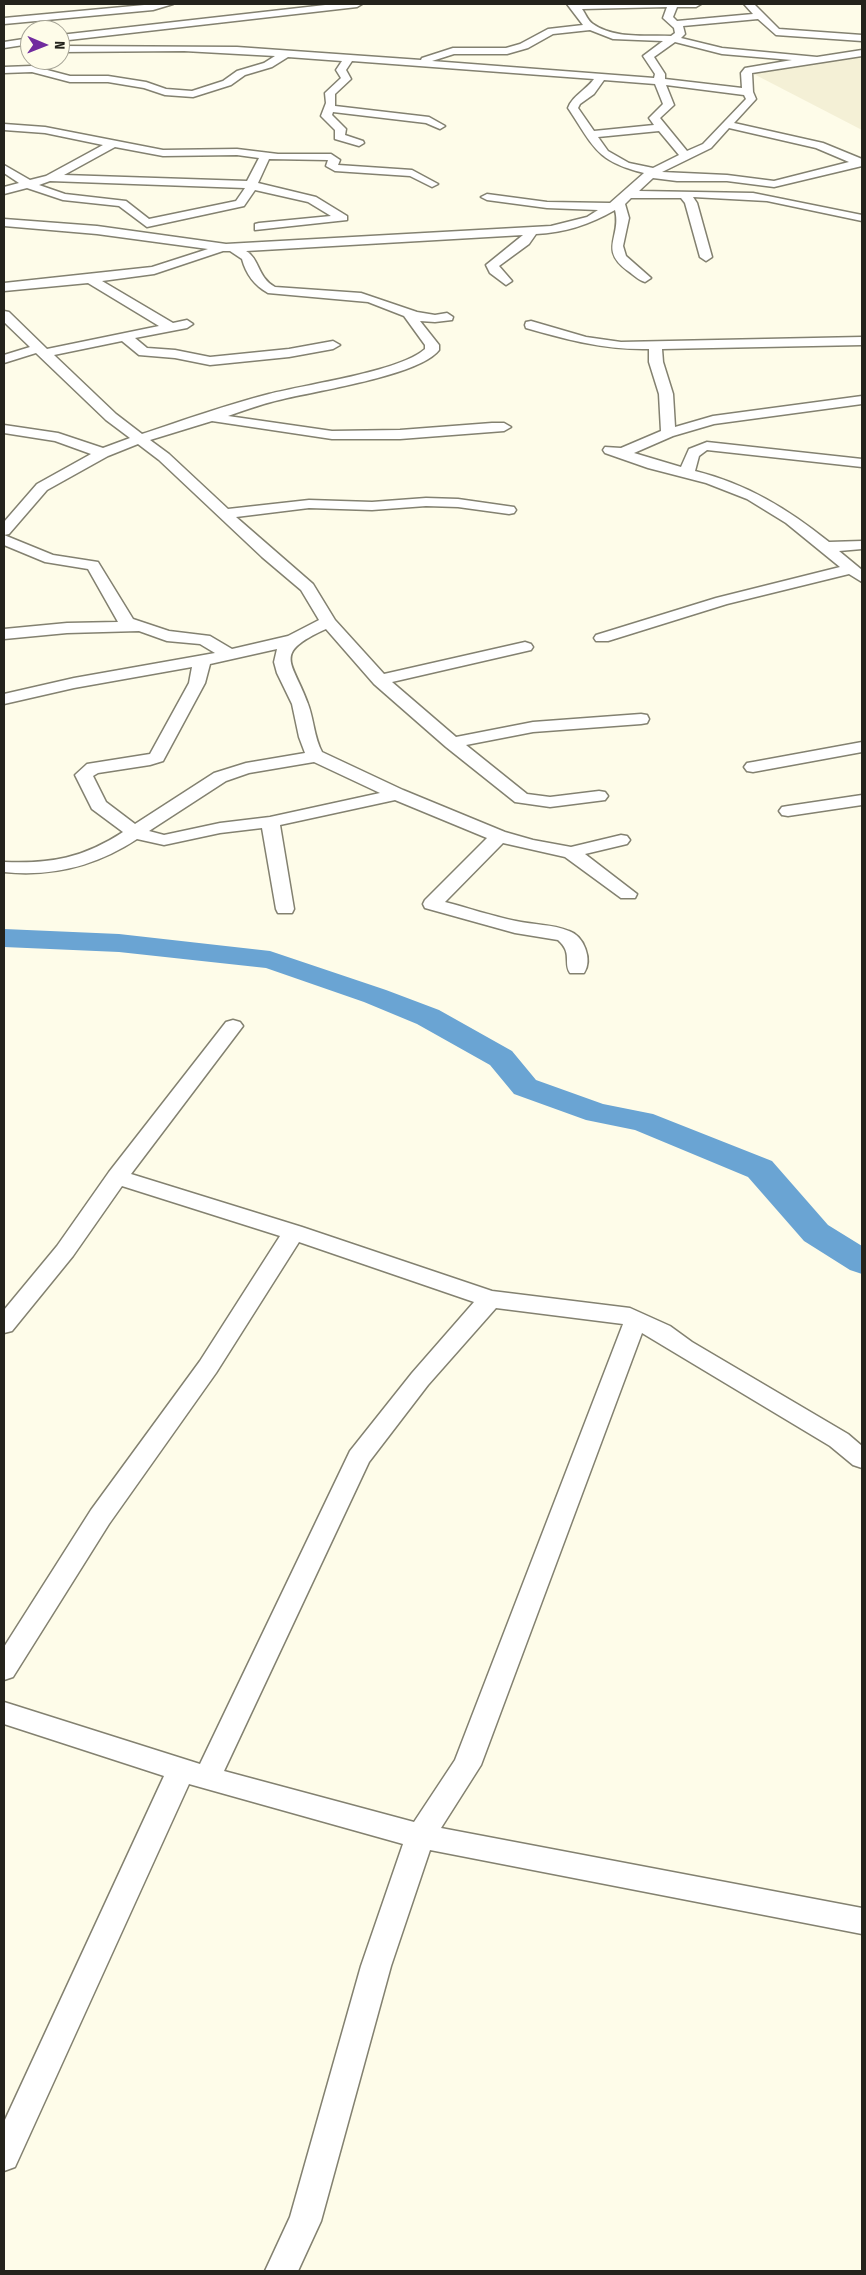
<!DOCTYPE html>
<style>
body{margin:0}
#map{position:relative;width:866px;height:2275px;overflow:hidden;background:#fefce9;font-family:"Fira Sans Condensed",sans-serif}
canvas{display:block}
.frame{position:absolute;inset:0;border:5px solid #24231c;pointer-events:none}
.north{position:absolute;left:20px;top:20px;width:50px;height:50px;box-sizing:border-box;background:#fefce9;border:1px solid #a7a597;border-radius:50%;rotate:91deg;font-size:14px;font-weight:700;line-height:20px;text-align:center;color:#24231c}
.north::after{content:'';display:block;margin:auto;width:18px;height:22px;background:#712c9f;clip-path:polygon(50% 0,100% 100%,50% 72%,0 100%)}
</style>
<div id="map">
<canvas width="866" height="2275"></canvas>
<div class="frame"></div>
<div class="north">N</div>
</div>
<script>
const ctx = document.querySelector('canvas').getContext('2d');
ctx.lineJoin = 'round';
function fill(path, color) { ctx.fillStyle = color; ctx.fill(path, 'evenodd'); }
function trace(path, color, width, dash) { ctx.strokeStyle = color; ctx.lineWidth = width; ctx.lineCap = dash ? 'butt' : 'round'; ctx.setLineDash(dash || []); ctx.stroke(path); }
fill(new Path2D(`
 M862 54V130L748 71Z`), '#f4f0d6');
fill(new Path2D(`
 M4 929 119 934 270 951 386 990 439 1010 512 1051 536 1080 603 1104 653 1114 772 1161 828 1225 862 1246V1274L850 1270 804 1241 748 1177 635 1130 586 1120 514 1094 490 1065 417 1024 364 1002 266 968 119 952 4 947Z`), '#6aa4d3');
const minor = new Path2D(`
 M155 4H173L153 10 4 24V18Z
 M334 4H362L357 7 60 41V35Z
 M567 4H701L696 7H677L673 17 677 21 753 14 744 4H754L779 29 862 35V41L776 35 758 19 683 26 685 34 681 38 722 48 817 57 862 50V56L752 73 753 92 756 99 734 123 823 143 862 159V166L774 187 727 181H677L653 178 639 191 753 193 862 215V221L767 201 693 197 697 203 712 257 706 261 700 257 685 203 681 198H631L625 204 629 218 623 246 626 256 651 278 645 282C638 280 634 275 628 271 598 249 622 237 615 210 591 224 564 233 536 234L529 244 499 266 512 281 506 285 490 273 486 265 523 235 246 251C260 259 257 277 275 287L361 293 417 312 435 315 447 313 453 317 452 320 435 322 420 321 439 345V350C419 376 314 391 279 400 262 404 245 410 228 416L332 431 400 430 492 423H504L511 427 504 431 400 439H332L212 421 150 440 169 454 228 509 309 500 372 502 426 498 458 499 514 507 516 510 514 513 509 514 458 507 426 506 372 510 309 508 236 517 313 584 335 620 384 674 525 642 531 644 533 647 531 650 392 682 456 737 533 722 641 714 647 715 649 719 647 723 641 724 533 732 466 745 527 794 550 797 599 791 605 792 608 796 605 800 550 807 515 802 446 747 374 684 326 629C271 654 293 661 308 704 314 720 314 737 322 752L403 790 505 832 533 840 571 847 621 835 627 836 630 840 627 844 585 854 637 894 635 898H621L565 857 503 843 445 902C468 908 492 916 516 921 533 925 553 924 569 931 584 936 593 960 584 973H570C563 963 573 953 558 940L515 933 425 908 423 904 425 900 487 838 395 800 280 825 294 909 292 913H278L276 909 262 828 220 833 164 845 137 839C96 866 53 877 4 872V862C51 864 83 858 123 832L92 809 75 775 87 764 150 754 189 683 192 667 74 688 4 704V694L74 678 215 653 200 644 167 641 139 631 67 633 4 639V629L67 623 118 622 88 569 45 562 4 545V522L37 484 91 454 55 441 4 433V425L58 433 103 448 130 438 106 420 36 353 4 363V355L30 347 4 322V311L9 312 47 349 159 326 88 283 4 291V283L152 267 208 249 97 234 4 226V219L97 226 226 244 551 226 587 217 598 210 547 208 487 200 481 197 487 194 547 202 610 203 644 173C596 161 594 147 568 108 572 96 586 90 594 79L352 61 346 70 351 79 335 94V106L429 117 445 126 440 129 426 123 333 112 332 115 346 129 345 135 363 141 364 143 359 146 335 139V130L321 116 326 103 325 93 341 78 336 70 342 61 288 57 272 67 245 75 231 85 193 97 165 95 144 88 108 82H70L32 72 4 73V67L32 66 70 76H108L146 82 166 89 192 91 223 81 237 71 264 63 275 56 184 51 60 52V46L237 47 421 60 422 58 453 48H506L520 44 548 29 583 25ZM667 7 663 18 674 28 675 33 671 36C647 35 614 39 593 24 587 20 586 14 582 9ZM590 30 613 39 663 41 643 56 655 74 654 78 432 61 454 54H507L528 48 553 34ZM675 42 722 54 792 60 745 68 741 73 742 88 665 79V74L654 57ZM604 80 655 84 663 104 649 118 654 125 594 131 578 108 580 104 594 94ZM666 85 744 95 746 99 703 144 687 151 660 118 674 105ZM729 128 816 148 849 162 774 181 727 175 662 172 711 148ZM659 131 679 155 653 168 629 163 608 151 598 137ZM223 251H230L242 259C246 274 254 285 268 293L368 302 404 316 425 345V349C399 372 307 384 269 394 226 405 184 420 142 434L116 414 54 355 122 341 139 355 175 358 210 365 289 357 333 349 340 345 333 341 289 349 210 357 175 350 147 348 135 338 187 328 193 324 187 320 173 323 102 281 154 274ZM138 444 159 460 262 557 301 590 319 620 288 636 232 649 210 636 169 631 133 619 98 562 53 555 4 535 9 534 47 490 108 456ZM277 649 274 662 277 673 292 704 299 737 305 753 246 763 214 773 135 824 106 802 93 776 98 773 150 765 163 761 205 683 210 664ZM314 762 380 793 270 817 220 823 164 835 149 831 226 781 249 773Z
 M30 38V44L4 48V42Z
 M4 124 45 127 163 150 237 149 278 154H331L340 160 338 165 412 170 438 184 432 187 410 176 335 171 326 166 328 160 269 159 258 183 316 197 347 216V220L255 230V224L259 223 331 216 308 202 255 190 244 206 147 227 119 206 63 200 27 188 4 194V187L19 183 4 173V165L30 180 46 176 103 145 45 133 4 130ZM115 147 163 156 237 155 259 158 247 181 64 175ZM50 181 245 188 236 201 149 219 126 201 65 194 39 185Z
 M531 321 586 337 621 342 862 337V345L662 349 663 362 673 394 675 427 713 416 862 396V404L714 424 673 436 634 453 681 467 689 449 707 442 862 459V467L707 450 699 456 695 471C747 484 788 509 829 542L862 541V549L839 551 862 570V582L849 574 727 604 608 641H596L594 638 596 635 716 598 840 567 786 523 747 499 706 483 648 468 605 453 603 450 605 447 621 448 661 431 659 394 649 362V349C605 350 568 340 526 328L525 325 526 322Z
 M862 742V752L753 772 747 771 744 767 747 763 753 762Z
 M862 795V805L788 816 782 815 779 811 782 807 788 806Z
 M233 1020 240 1022 243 1026 131 1174 302 1227 492 1291 630 1308 670 1326 692 1342 848 1434 862 1446V1468L853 1465 830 1446 642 1333 481 1765 441 1828 862 1908V1934L430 1850 391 1966 321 2221 298 2271H265L290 2217 361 1966 403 1844 189 1784 15 2167 4 2171V2122L164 1776 4 1724V1702L200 1764 350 1451 412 1373 474 1302 299 1242 216 1373 109 1524 13 1677 4 1680V1647L91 1510 200 1361 280 1236 122 1186 73 1256 12 1331 4 1333V1310L57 1246 109 1172 226 1022ZM496 1308 623 1324 455 1760 414 1822 224 1771 369 1462 428 1385Z`);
trace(minor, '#838170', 3);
fill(minor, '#fff');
</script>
